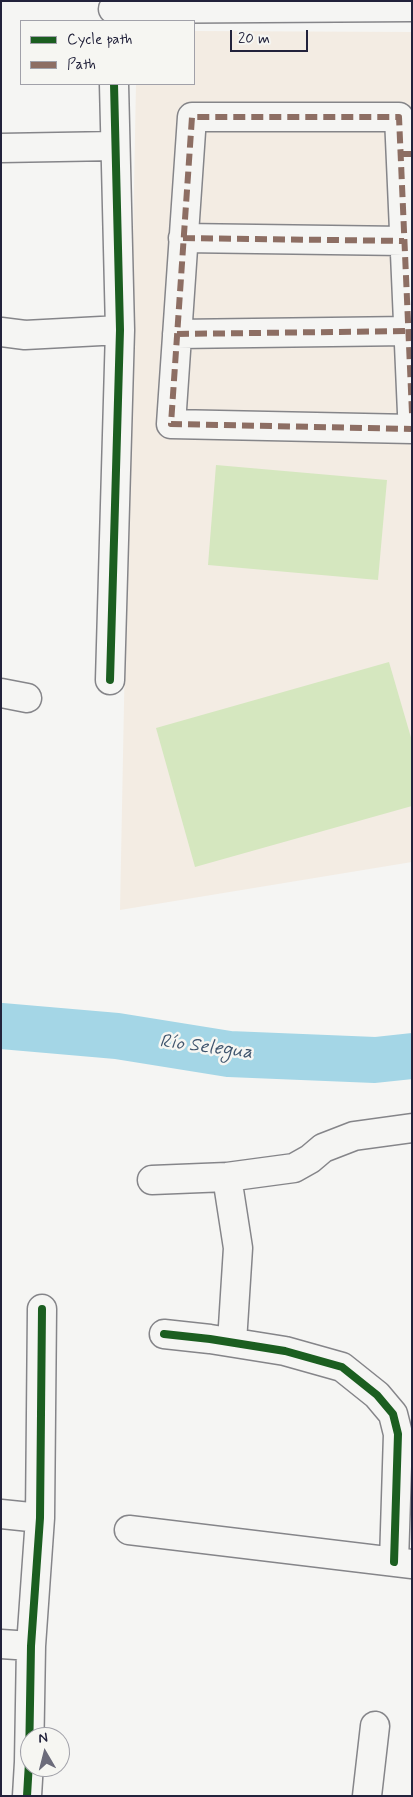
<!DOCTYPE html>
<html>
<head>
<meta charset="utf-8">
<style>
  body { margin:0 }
  #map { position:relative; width:413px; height:1797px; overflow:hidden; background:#f5f5f3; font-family:Mynerve,sans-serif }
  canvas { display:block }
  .frame { position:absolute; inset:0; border:2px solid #22223b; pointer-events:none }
  .legend { position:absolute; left:20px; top:20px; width:175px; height:65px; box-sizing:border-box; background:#f6f6f2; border:1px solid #a1a1a9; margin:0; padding:6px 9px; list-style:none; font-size:15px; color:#22223b }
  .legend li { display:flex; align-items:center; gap:10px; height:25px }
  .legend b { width:25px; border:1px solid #a1a1a9 }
  .north { position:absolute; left:20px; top:1727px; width:50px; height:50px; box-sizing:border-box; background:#f6f6f2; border:1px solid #a1a1a9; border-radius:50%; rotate:352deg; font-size:14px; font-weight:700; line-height:20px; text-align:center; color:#22223b }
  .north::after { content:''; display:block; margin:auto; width:18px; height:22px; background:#6c6c7b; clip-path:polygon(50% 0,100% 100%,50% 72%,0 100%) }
  .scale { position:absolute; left:230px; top:30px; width:78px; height:22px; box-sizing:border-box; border:2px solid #22223b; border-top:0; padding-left:6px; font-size:15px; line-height:18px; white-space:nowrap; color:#22223b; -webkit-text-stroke:4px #f6f6f2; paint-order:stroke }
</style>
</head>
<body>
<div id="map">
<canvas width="413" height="1797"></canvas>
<div class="frame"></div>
<ul class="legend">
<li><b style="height:6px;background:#1b5e20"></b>Cycle path</li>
<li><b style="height:6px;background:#8d6e63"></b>Path</li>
</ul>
<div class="north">N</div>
<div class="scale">20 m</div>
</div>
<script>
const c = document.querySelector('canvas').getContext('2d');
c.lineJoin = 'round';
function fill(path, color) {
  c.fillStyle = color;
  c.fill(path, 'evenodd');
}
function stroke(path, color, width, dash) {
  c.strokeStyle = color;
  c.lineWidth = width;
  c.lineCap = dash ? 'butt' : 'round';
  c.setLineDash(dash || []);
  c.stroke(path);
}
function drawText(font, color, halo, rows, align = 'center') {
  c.font = font + ' Mynerve,sans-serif';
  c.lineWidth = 5;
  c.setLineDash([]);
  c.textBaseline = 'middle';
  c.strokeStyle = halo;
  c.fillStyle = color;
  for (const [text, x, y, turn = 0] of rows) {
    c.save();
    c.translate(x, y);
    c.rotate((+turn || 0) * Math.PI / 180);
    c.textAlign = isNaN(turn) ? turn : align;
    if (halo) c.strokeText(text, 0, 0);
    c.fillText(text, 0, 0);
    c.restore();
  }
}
const built = new Path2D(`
  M194,31L412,32V862L120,910L136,84H194Z`);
const green = new Path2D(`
  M216,465L387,480L378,580L208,565Z
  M389,662L412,741V806L195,867L156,728Z`);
const river = new Path2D(`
  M1,1026L117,1036L229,1054L375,1060L412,1056`);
const street = new Path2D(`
  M113,9L412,7
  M1,148L115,146
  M183,238L404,241
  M1,332L25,335L120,330
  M177,334L408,331
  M412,413L399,117H192L171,424L412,429
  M110,680L120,330L114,84
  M1,693L27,698
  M152,1180L227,1177
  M164,1334L210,1339L285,1351L342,1367L377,1395L393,1414L398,1434L394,1562
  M232,1342L238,1248L227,1177L294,1168L310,1159L323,1148L354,1136L412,1128
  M1,1514L40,1518
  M129,1530L412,1564
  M1,1644L31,1646
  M27,1796L29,1762L31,1646L40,1518L42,1309
  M367,1796L375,1726`);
const quiet = new Path2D(`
  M400,154H412
  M183,238L404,241
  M177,334L408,331
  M412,413L399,117H192L171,424L412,429`);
const cycleway = new Path2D(`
  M110,680L120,330L114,84
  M164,1334L210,1339L285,1351L342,1367L377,1395L393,1414L398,1434L394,1562
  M27,1796L29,1762L31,1646L40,1518L42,1309`);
const waterNames = [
  ["Río Selegua",206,1048,7]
];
fill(built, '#f3ece3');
fill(green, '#d5e7bf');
stroke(river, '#a4d6e6', 46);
stroke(street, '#858589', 31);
stroke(street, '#f5f5f3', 28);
stroke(quiet, '#8d6e63', 6, [12, 6]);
stroke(cycleway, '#1b5e20', 8);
drawText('italic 19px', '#3e546d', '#f6f6f2', waterNames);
</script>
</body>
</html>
